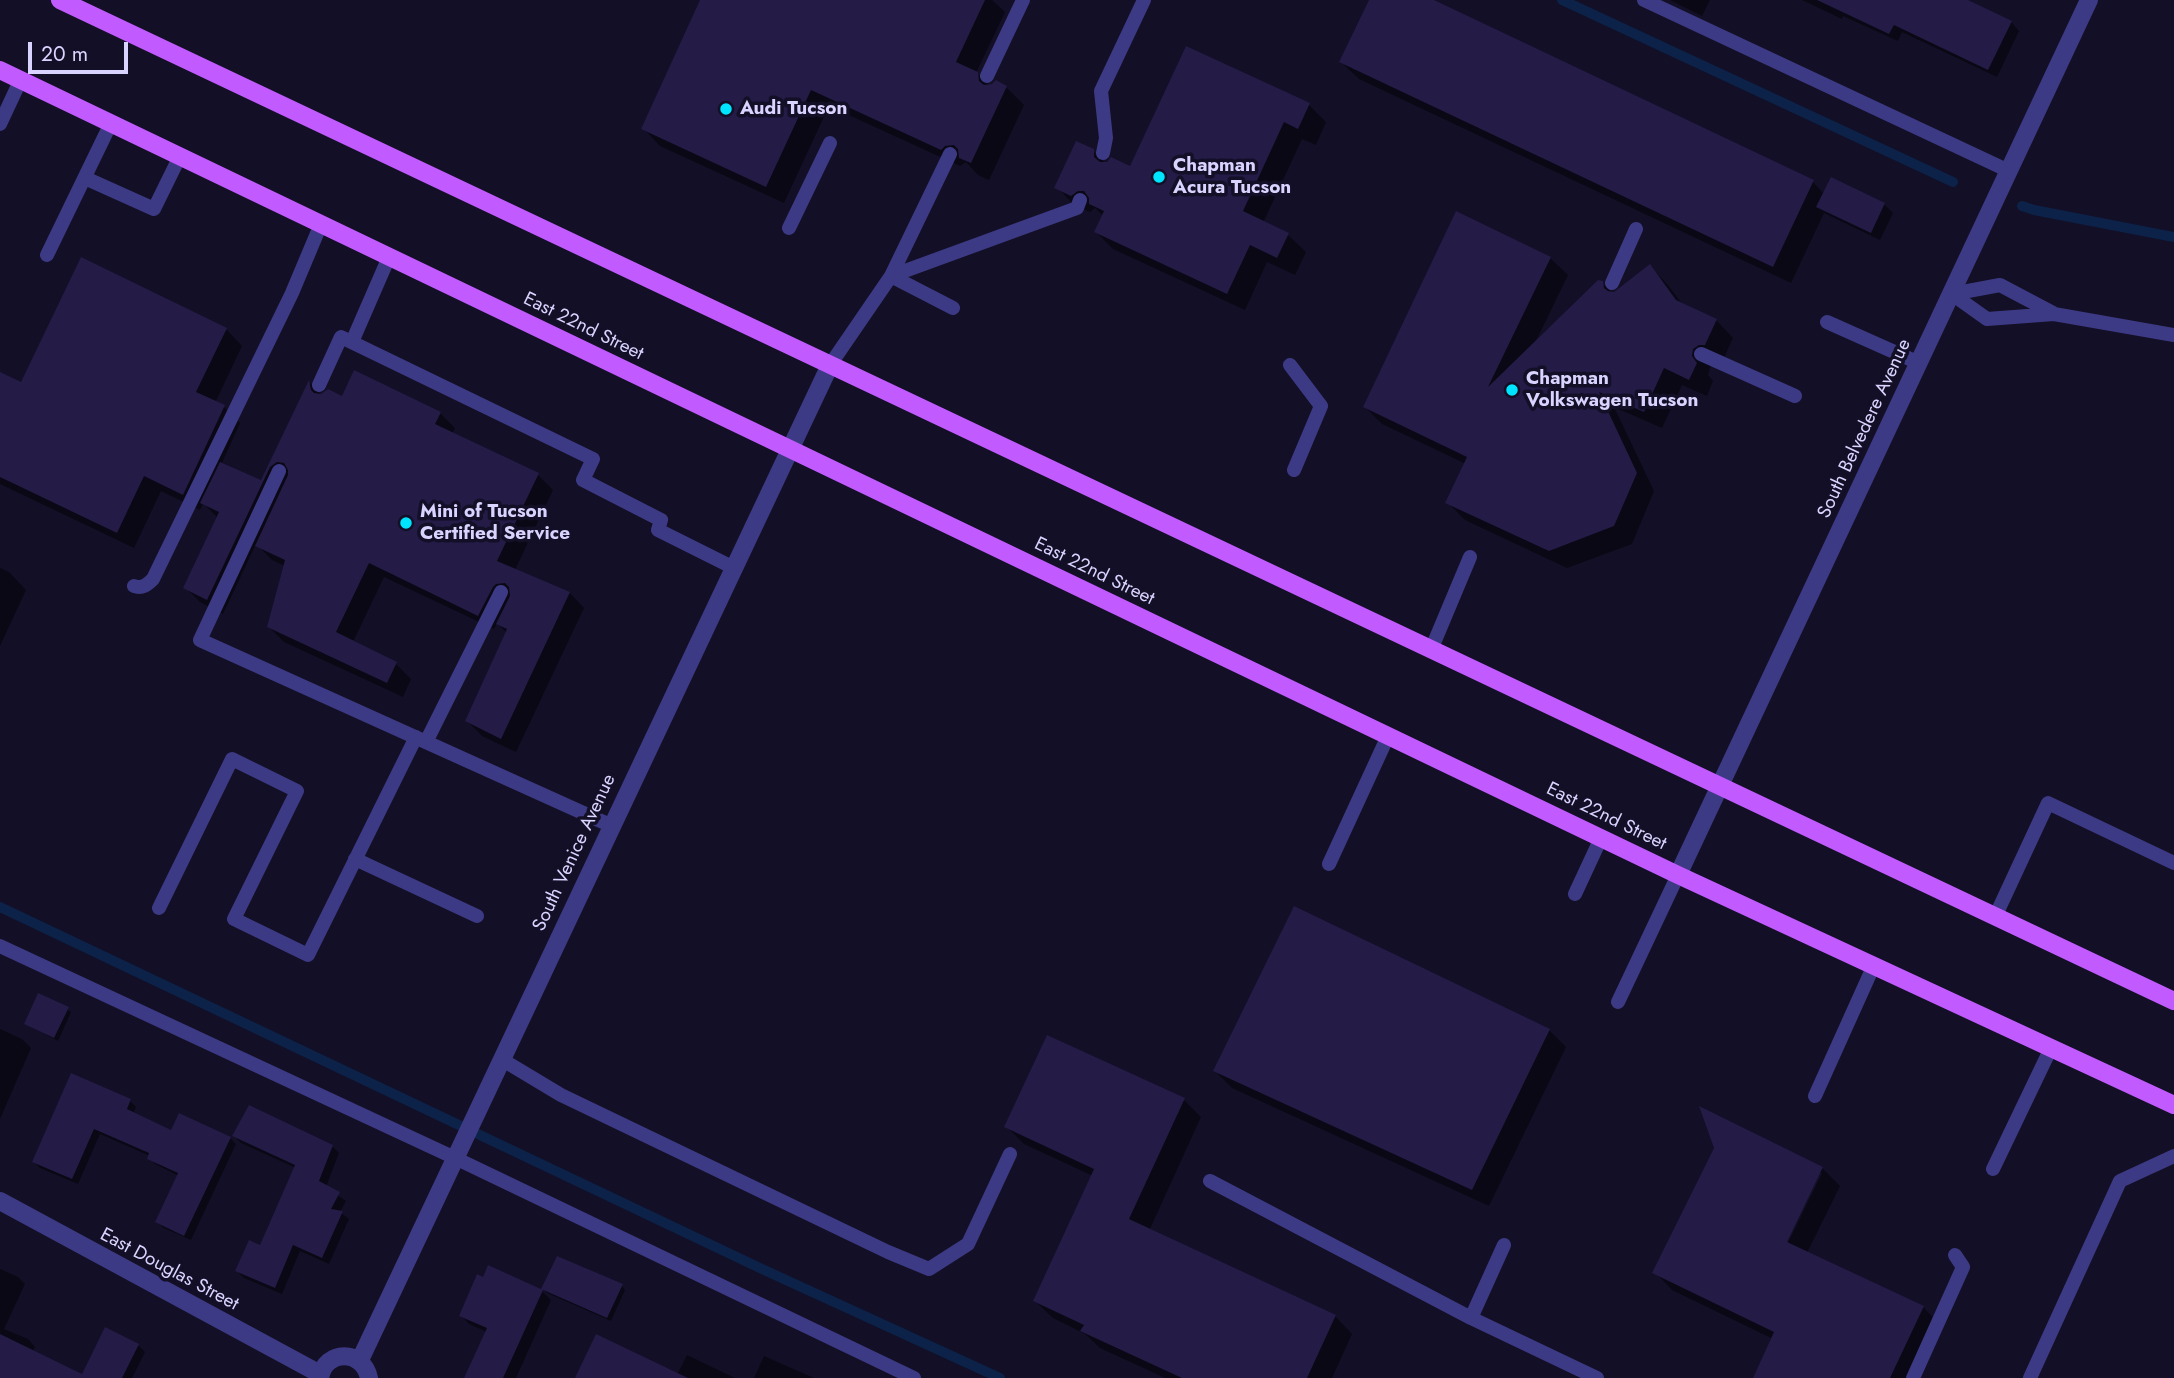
<!DOCTYPE html>
<html>
<head>
<meta charset="utf-8">
<style>
  body { margin:0 }
  #map { position:relative; width:2174px; height:1378px; overflow:hidden; background:#130f26; font-family:Jost,sans-serif }
  canvas { display:block }
  .scale { position:absolute; left:28px; top:42px; width:100px; height:32px; box-sizing:border-box; border:4px solid #d9d4ff; border-top:0; padding-left:9px; font-size:21px; line-height:24px; white-space:nowrap; color:#d9d4ff; -webkit-text-stroke:5px #130f26; paint-order:stroke }
</style>
</head>
<body>
<div id="map">
<canvas width="2174" height="1378"></canvas>
<div class="scale">20 m</div>
</div>
<script>
const c = document.querySelector('canvas').getContext('2d');
c.lineJoin = 'round';
function fill(path, color) {
  c.fillStyle = color;
  c.fill(path, 'evenodd');
}
function stroke(path, color, width, dash) {
  c.strokeStyle = color;
  c.lineWidth = width;
  c.lineCap = dash ? 'butt' : 'round';
  c.setLineDash(dash || []);
  c.stroke(path);
}
function drawText(font, color, halo, rows, align = 'center') {
  c.font = font + ' Jost,sans-serif';
  c.lineWidth = 7;
  c.setLineDash([]);
  c.textBaseline = 'middle';
  c.strokeStyle = halo;
  c.fillStyle = color;
  for (const [text, x, y, turn = 0] of rows) {
    c.save();
    c.translate(x, y);
    c.rotate((+turn || 0) * Math.PI / 180);
    c.textAlign = isNaN(turn) ? turn : align;
    if (halo) c.strokeText(text, 0, 0);
    c.fillText(text, 0, 0);
    c.restore();
  }
}
const shadow = new Path2D(`
  M699,0H992L1005,12L976,73L990,86L1006,87L1024,105L989,180L978,175L966,162L960,166L829,106L784,203L660,146L643,128L702,1Z
  M1370,0H1430L1813,182L1824,194L1884,204L1893,213L1880,240L1824,213L1791,283L1359,79L1341,62Z
  M1670,0H1710L1702,16Z
  M1802,0H1964L2011,22L2019,31L1997,77L1902,32L1898,41L1843,16L1842,19Z
  M1309,105L1326,122L1316,145L1302,139L1263,223L1288,235L1306,252L1295,275L1267,262L1245,310L1113,249L1096,232L1103,216L1095,208L1090,212L1074,205L1057,187L1093,151L1106,164L1130,168Z
  M1550,258L1568,275L1535,343L1602,283L1614,294L1650,266L1667,284L1683,305L1716,320L1733,338L1722,362L1717,361L1710,367L1708,375L1713,381L1707,396L1682,385L1662,428L1614,407L1654,491L1632,544L1567,568L1465,520L1447,502L1466,464L1382,424L1365,407Z
  M226,329L242,346L215,403L224,407L240,423L221,465L262,483L310,383L322,396L440,413L455,428L452,434L538,475L553,490L515,570L570,593L584,608L516,752L482,736L467,721L507,633L497,623L494,629L384,577L353,642L396,664L411,679L403,697L284,642L269,627L285,566L272,560L256,544L223,614L200,602L185,587L218,518L203,503L200,510L161,491L134,548L0,484V374L22,385Z
  M0,568L9,572L26,590L0,646Z
  M67,1009L71,1012L58,1041L26,1024Z
  M0,1029L22,1039L31,1048L0,1119Z
  M1549,1030L1566,1047L1489,1206L1232,1088L1215,1071Z
  M1184,1100L1201,1117L1149,1231L1335,1316L1352,1334L1332,1378H1165L1100,1348L1085,1334L1053,1318L1035,1301L1093,1176L1024,1144L1006,1126Z
  M130,1101L136,1107L133,1114L172,1132L230,1138L236,1144L191,1240L164,1228L157,1222L179,1176L155,1164L149,1158L150,1156L100,1134L78,1184L40,1168L34,1162Z
  M234,1136L332,1146L339,1153L326,1187L346,1201L340,1212L349,1219L329,1264L300,1251L282,1294L244,1278L237,1271L261,1248L296,1168L241,1143Z
  M1822,1168L1840,1186L1807,1253L1923,1307L1940,1325L1916,1378H1755L1773,1339L1672,1290L1655,1272ZM1818,1173H1822L1784,1251L1781,1249Z
  M0,1269L18,1277L25,1284L4,1329L28,1339L35,1347L32,1352L83,1377L138,1345L145,1352L132,1378H0Z
  M622,1286L625,1290L611,1321L547,1293L543,1289Z
  M542,1291L551,1300L516,1378H466L487,1332L469,1324L461,1315Z
  M687,1355L735,1378H577L677,1375Z
  M764,1356L814,1378H754Z`);
const stream = new Path2D(`
  M1562,0L1953,182
  M2022,206L2034,210L2174,237
  M0,907L762,1269L1000,1378`);
const building = new Path2D(`
  M700,0H985L956,62L978,72L979,81L984,85L992,84L996,80L1007,86L971,163L959,158L958,149L954,145L945,146L941,150L811,90L766,187L641,129Z
  M1369,0H1434L1814,180L1773,267L1339,62Z
  M1817,0H1968L2012,21L1988,70L1894,25L1889,34Z
  M1186,46L1310,103L1298,129L1284,122L1243,211L1289,233L1277,258L1250,245L1227,294L1094,232L1104,211L1089,204V198L1084,191H1078L1071,196L1054,188L1076,141L1094,149V157L1100,162H1107L1111,157L1130,166Z
  M1831,177L1885,203L1871,233L1816,207Z
  M1456,211L1551,257L1488,387L1598,280L1603,281L1604,288L1608,291L1614,292L1650,264L1676,300L1717,319L1705,345H1699L1693,349L1692,356L1697,363L1689,380L1664,368L1644,412L1599,392L1637,473L1614,526L1549,551L1445,503L1467,457L1363,407Z
  M81,257L227,328L196,392L225,405L183,495L144,476L117,533L0,477V372L21,382Z
  M354,370L441,412L435,424L539,473L497,561L570,592L501,739L465,721L507,629L496,624L510,596L509,587L505,583L496,584L493,587L478,616L369,563L336,632L397,662L387,683L267,627L285,560L255,546L288,475V470L284,463L277,462L270,467L207,600L183,588L219,512L200,503L220,462L261,480L309,380L311,390L314,393L321,394L328,389L342,396Z
  M1294,906L1550,1029L1472,1190L1213,1071Z
  M38,993L69,1007L54,1038L24,1024Z
  M1047,1035L1185,1098L1129,1219L1336,1315L1307,1378H1182L1080,1331L1084,1325L1033,1301L1094,1169L1004,1127Z
  M71,1073L131,1099L127,1109L171,1130L179,1113L231,1137L184,1236L155,1222L178,1173L147,1159L149,1153L94,1129L72,1179L32,1162Z
  M249,1105L333,1145L319,1181L340,1192L331,1209L343,1211L322,1258L293,1245L275,1288L235,1271L249,1240L260,1245L295,1165L232,1136Z
  M1699,1106L1823,1167L1787,1242L1924,1306L1890,1378H1753L1774,1332L1652,1273L1714,1148Z
  M557,1256L623,1284L607,1318L541,1289Z
  M488,1265L543,1290L503,1378H464L487,1328L459,1316L477,1274L483,1277Z
  M105,1327L139,1344L122,1378H0V1334L82,1374Z
  M596,1334L688,1378H575Z`);
const service = new Path2D(`
  M1644,0L2009,171
  M987,76L1023,0
  M0,124L21,79
  M1103,153L1106,138L1101,91L1144,0
  M85,178L154,209L180,156
  M789,228L830,143
  M47,255L111,123
  M891,276L1077,208L1080,200
  M891,276L953,308
  M1612,283L1636,229
  M1952,294L1987,319L2054,314L2174,335
  M1952,294L2000,285L2053,313
  M1827,322L1919,363
  M352,342L389,257
  M1701,354L1795,396
  M830,365L891,276L950,154
  M1290,365L1321,406L1294,470
  M319,385L341,337L593,459L583,480L661,520L658,530L734,568
  M279,471L200,640L612,826
  M134,586C142,589 147,585 153,579L292,293L321,224
  M1431,650L1470,557
  M426,742L501,592
  M355,859L477,916
  M1329,864L1388,736
  M1575,894L1601,838
  M159,908L232,759L297,791L234,919L308,955L416,737
  M1995,917L2048,803L2174,863
  M0,946L455,1158L914,1378
  M1618,1002L1678,875
  M501,1059L561,1095L888,1252L929,1269L968,1244L1010,1154
  M1815,1096L1874,965
  M1993,1169L2051,1048
  M1210,1181L1471,1318L1504,1245
  M1471,1318L1597,1378
  M1913,1378L1963,1267L1955,1255
  M2030,1378L2120,1181L2174,1156`);
const minor = new Path2D(`
  M1678,875L2089,0
  M0,1201L320,1374
  M360,1360L830,365
  M320,1378C325,1349 363,1349 369,1378`);
const primary = new Path2D(`
  M60,0L2174,1001
  M0,70L1678,875L2174,1105`);
const markers = [
  [726,109,7,"#00e5ff"],
  [1159,177,7,"#00e5ff"],
  [1512,390,7,"#00e5ff"],
  [406,523,7,"#00e5ff"]
];
const poiNames = [
  ["Audi Tucson",740,109],
  ["Chapman",1173,166],
  ["Acura Tucson",1173,188],
  ["Chapman",1526,379],
  ["Volkswagen Tucson",1526,401],
  ["Mini of Tucson",420,512],
  ["Certified Service",420,534]
];
const streetNames = [
  ["East 22nd Street",583,327,26],
  ["South Belvedere Avenue",1865,429,-65],
  ["East 22nd Street",1094,572,26],
  ["East 22nd Street",1606,817,26],
  ["South Venice Avenue",575,853,-65],
  ["East Douglas Street",169,1270,28]
];
fill(shadow, '#0007');
stroke(stream, '#0c2248', 10);
fill(building, '#241b47');
stroke(service, '#3d3a85', 14);
stroke(minor, '#3d3a85', 18);
stroke(primary, '#c25bff', 18);
for (const [x, y, r, color] of markers) {
  const dot = new Path2D();
  dot.arc(x, y, r, 0, 2 * Math.PI);
  c.fillStyle = color;
  c.fill(dot);
  stroke(dot, '#130f26', 2.5);
}
drawText('bold 19px', '#d9d4ff', '#130f26', poiNames, 'left');
drawText('19px', '#d9d4ff', '#130f26', streetNames);
</script>
</body>
</html>
